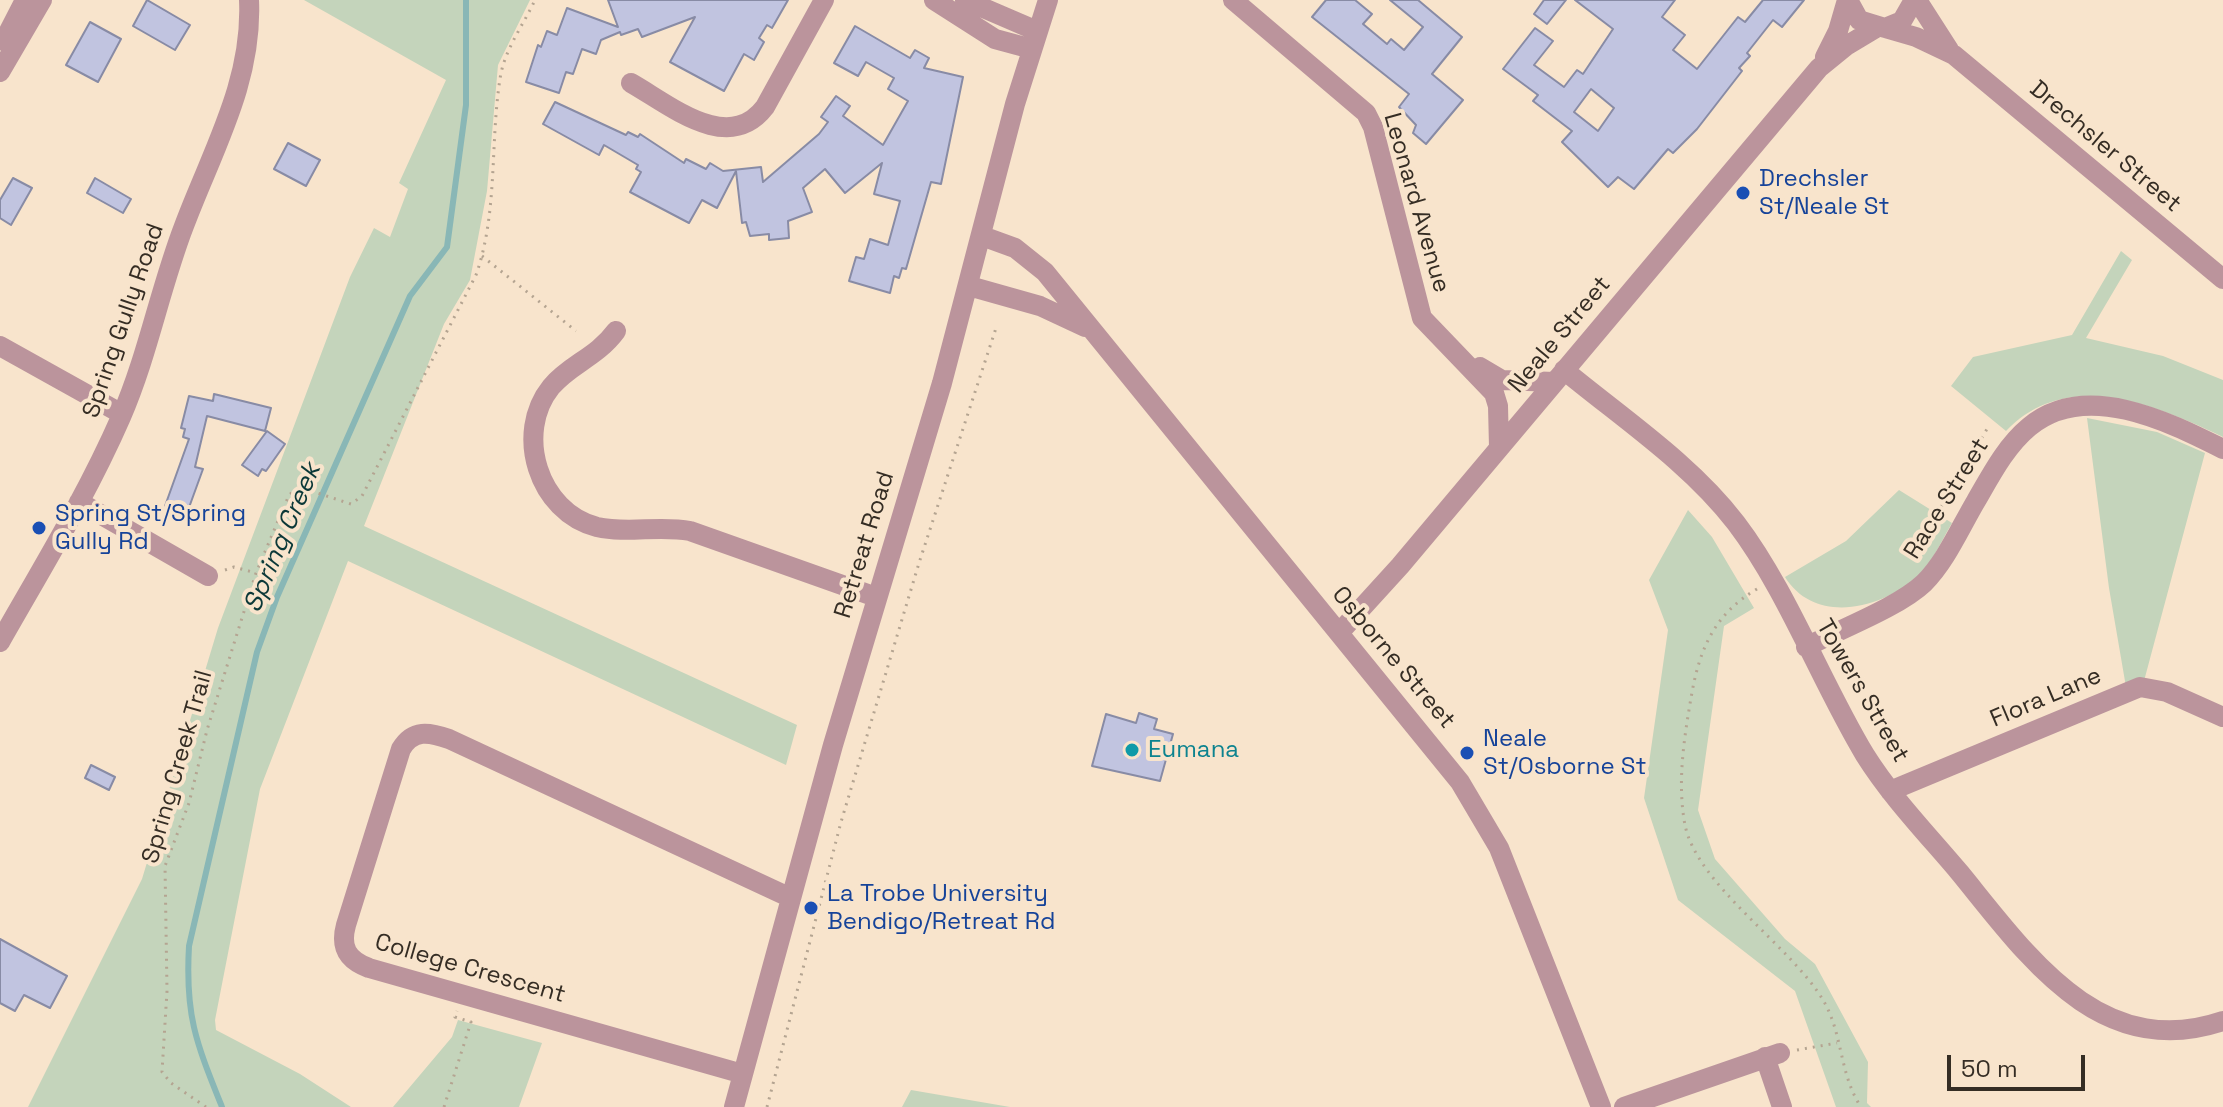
<!DOCTYPE html>
<html>
<head>
<meta charset="utf-8">
<style>
  body { margin:0 }
  #map { position:relative; width:2223px; height:1107px; overflow:hidden; background:#f8e4cc; font-family:"Space Grotesk",sans-serif }
  canvas { display:block }
  .scale { position:absolute; left:1947px; top:1055px; width:138px; height:36px; box-sizing:border-box; border:4px solid #352d24; border-top:0; padding-left:10px; font-size:24px; line-height:28px; white-space:nowrap; color:#352d24; -webkit-text-stroke:6px #f8e4cc; paint-order:stroke }
</style>
</head>
<body>
<div id="map">
<canvas width="2223" height="1107"></canvas>
<div class="scale">50 m</div>
</div>
<script>
const c = document.querySelector('canvas').getContext('2d');
c.lineJoin = 'round';
function fill(path, color) {
  c.fillStyle = color;
  c.fill(path, 'evenodd');
}
function stroke(path, color, width, dash) {
  c.strokeStyle = color;
  c.lineWidth = width;
  c.lineCap = dash ? 'butt' : 'round';
  c.setLineDash(dash || []);
  c.stroke(path);
}
function drawText(font, color, halo, rows, align = 'center') {
  c.font = font + ' "Space Grotesk",sans-serif';
  c.lineWidth = 8;
  c.setLineDash([]);
  c.textBaseline = 'middle';
  c.strokeStyle = halo;
  c.fillStyle = color;
  for (const [text, x, y, turn = 0] of rows) {
    c.save();
    c.translate(x, y);
    c.rotate((+turn || 0) * Math.PI / 180);
    c.textAlign = isNaN(turn) ? turn : align;
    if (halo) c.strokeText(text, 0, 0);
    c.fillText(text, 0, 0);
    c.restore();
  }
}
const green = new Path2D(`
  M304,0H530L498,65L487,191L470,280L444,324L364,526L797,725L786,765L348,561L260,789L215,1020L216,1030L300,1074L351,1107H28L142,879L218,628L350,277L374,228L390,237L408,189L399,183L446,80Z
  M2121,251L2132,260L2086,338L2163,356L2223,380V437C2156,405 2067,367 2006,431L1951,386L1973,357L2072,335Z
  M2087,418L2157,432L2205,453L2144,681L2126,687L2109,588Z
  M1899,490L1952,523C1942,540 1933,561 1919,575C1881,610 1815,625 1785,577L1846,541Z
  M1688,510L1712,537L1754,608L1724,626L1698,810L1715,859L1785,939L1815,964L1868,1062L1867,1103L1871,1107H1836L1795,991L1678,900L1644,798L1668,630L1649,580Z
  M458,1020L542,1043L519,1107H393L452,1037Z
  M911,1090L1010,1107H902Z`);
const stream = new Path2D(`
  M222,1107C196,1042 185,1016 189,946L257,652L277,597L410,296L447,247L466,105V0`);
const building = new Path2D(`
  M147,0L190,25L175,50L133,26Z
  M608,0H788L772,28L767,25L759,38L764,42L754,60L744,54L724,91L670,62L695,17L642,37L638,29L621,35L620,32L601,40L596,54L582,49L573,74L566,72L559,93L526,82L538,45L541,47L547,31L557,35L567,8L618,27Z
  M1326,0H1355L1372,14L1363,24L1387,44L1391,39L1404,50L1423,27L1390,0H1418L1462,37L1432,74L1463,100L1426,144L1413,133L1416,125L1399,107L1409,94L1312,17Z
  M1544,0H1566L1547,24L1534,14Z
  M1575,0H1675L1662,17L1685,35L1673,50L1697,69L1738,17L1745,22L1763,0H1804L1782,27L1773,20L1747,53L1750,56L1739,68L1742,71L1697,129L1673,153L1668,149L1634,189L1618,177L1608,187L1562,142L1572,131L1533,101L1538,95L1503,69L1535,28L1553,41L1534,65L1564,87L1577,70L1583,74L1613,29ZM1591,89L1614,108L1598,131L1574,112Z
  M90,22L121,39L98,82L66,65Z
  M855,26L910,58L915,50L929,58L924,68L963,77L941,184L931,182L906,269L902,268L899,278L894,276L890,293L849,281L856,257L864,259L870,239L888,245L900,201L874,194L882,163L845,193L825,169L803,188L812,212L788,221L789,238L769,240V234L750,236L746,222L742,223L736,171L717,208L702,200L689,223L630,192L641,172L636,169L638,165L604,145L599,155L543,124L555,102L626,135L628,132L638,137L640,134L684,163L686,159L706,169L710,163L723,171L761,167L763,182L819,134L828,122L821,117L836,96L850,106L843,116L883,145L908,101L888,89L894,78L866,62L858,76L834,63Z
  M288,143L320,160L306,186L274,169Z
  M13,178L32,188L11,225L0,218V200Z
  M95,178L131,199L123,213L87,193Z
  M214,394L271,408L265,431L207,416L195,467L203,469L187,513L165,506L189,439L183,437L185,429L181,428L189,396L213,401Z
  M267,431L285,444L266,471L262,469L258,476L242,465Z
  M1139,713L1157,719L1154,729L1173,734L1160,781L1092,766L1106,714L1136,723Z
  M91,765L115,777L109,790L85,778Z
  M0,939L67,976L50,1008L24,995L15,1011L0,1003Z`);
const path = new Path2D(`
  M482,256L576,331
  M1937,514L1987,429
  M225,570L234,567L256,573
  M1757,589C1714,614 1699,650 1691,698C1684,739 1677,783 1685,825C1697,885 1790,945 1823,1000C1843,1033 1839,1074 1861,1107
  M1797,1050L1837,1043
  M206,1107L171,1083L162,1072L167,991L165,866L189,803L207,730L256,573L289,495L299,487L351,504L362,496L476,275C498,213 490,143 500,79C504,50 523,26 535,0
  M444,1107L471,1022L455,1017L457,1011
  M767,1107L841,822L919,563L997,325`);
const minor = new Path2D(`
  M934,0L995,39L1032,49
  M965,0L1037,31
  M1233,0L1366,113L1373,127L1422,318L1494,393L1498,406L1499,447
  M1848,0L1859,20L1885,28L1902,21L1914,0
  M1917,0L1949,50
  M1885,28L1916,37L1954,55L2223,279
  M4,41L25,0
  M1825,57L1838,31L1847,0
  M0,72L42,0
  M631,83C670,105 728,155 765,107L824,0
  M982,236L1015,248L1045,272L1460,782L1499,848L1601,1107
  M969,286L1040,306L1085,327
  M616,331C596,358 570,364 551,387C514,433 538,512 597,527C628,534 659,525 690,531L876,597
  M0,346L122,414
  M1480,367L1502,380L1554,382
  M1564,370C1622,418 1690,463 1736,523C1787,590 1821,682 1865,755C1892,798 1928,835 1960,873C2027,955 2100,1063 2223,1021
  M79,502L208,576
  M1339,633L1400,566L1819,68L1846,46L1876,28
  M0,642C42,568 87,495 121,417C148,355 160,288 184,226C212,151 253,82 249,0
  M1806,647C1838,630 1899,607 1924,583C1946,561 1960,528 1976,501C1991,475 2006,446 2029,427C2085,380 2167,421 2223,449
  M1890,791L2140,687L2167,692L2223,717
  M1765,1057L1782,1107
  M743,1074L369,968C347,960 340,947 346,925L401,749C413,729 429,732 449,739L791,898
  M734,1107L833,745L942,383L1015,104L1048,0
  M1624,1107L1780,1053`);
const markers = [
  [1743,193,8,"#1a4fb4"],
  [39,528,8,"#1a4fb4"],
  [1132,750,8,"#0f9aa8"],
  [1467,753,8,"#1a4fb4"],
  [811,908,8,"#1a4fb4"]
];
const streetNames = [
  ["Drechsler Street",2105,147,40],
  ["Leonard Avenue",1416,203,74],
  ["Spring Gully Road",124,321,-71],
  ["Neale Street",1560,335,-50],
  ["Race Street",1947,499,-58],
  ["Retreat Road",865,545,-73],
  ["Osborne Street",1393,658,50],
  ["Towers Street",1862,691,60],
  ["Flora Lane",2046,698,-23],
  ["Spring Creek Trail",178,767,-74],
  ["College Crescent",470,969,16]
];
const transitNames = [
  ["Drechsler",1759,179],
  ["St/Neale St",1759,207],
  ["Spring St/Spring",55,514],
  ["Gully Rd",55,542],
  ["Neale",1483,739],
  ["St/Osborne St",1483,767],
  ["La Trobe University",827,894],
  ["Bendigo/Retreat Rd",827,922]
];
const cultureNames = [
  ["Eumana",1148,750]
];
const waterNames = [
  ["Spring Creek",283,538,-67]
];
fill(green, '#c4d4bb');
stroke(stream, '#89b7b6', 6);
fill(building, '#c1c4e0');
stroke(building, '#888ba5', 2);
stroke(path, '#b4a491', 3, [2, 6]);
stroke(minor, '#bb949c', 20);
for (const [x, y, r, color] of markers) {
  const dot = new Path2D();
  dot.arc(x, y, r, 0, 2 * Math.PI);
  c.fillStyle = color;
  c.fill(dot);
  stroke(dot, '#f8e4cc', 3);
}
drawText('24px', '#352d24', '#f8e4cc', streetNames);
drawText('24px', '#164399', '#f8e4cc', transitNames, 'left');
drawText('24px', '#0d838f', '#f8e4cc', cultureNames, 'left');
drawText('italic 26px', '#0b3838', '#f8e4cc', waterNames);
</script>
</body>
</html>
